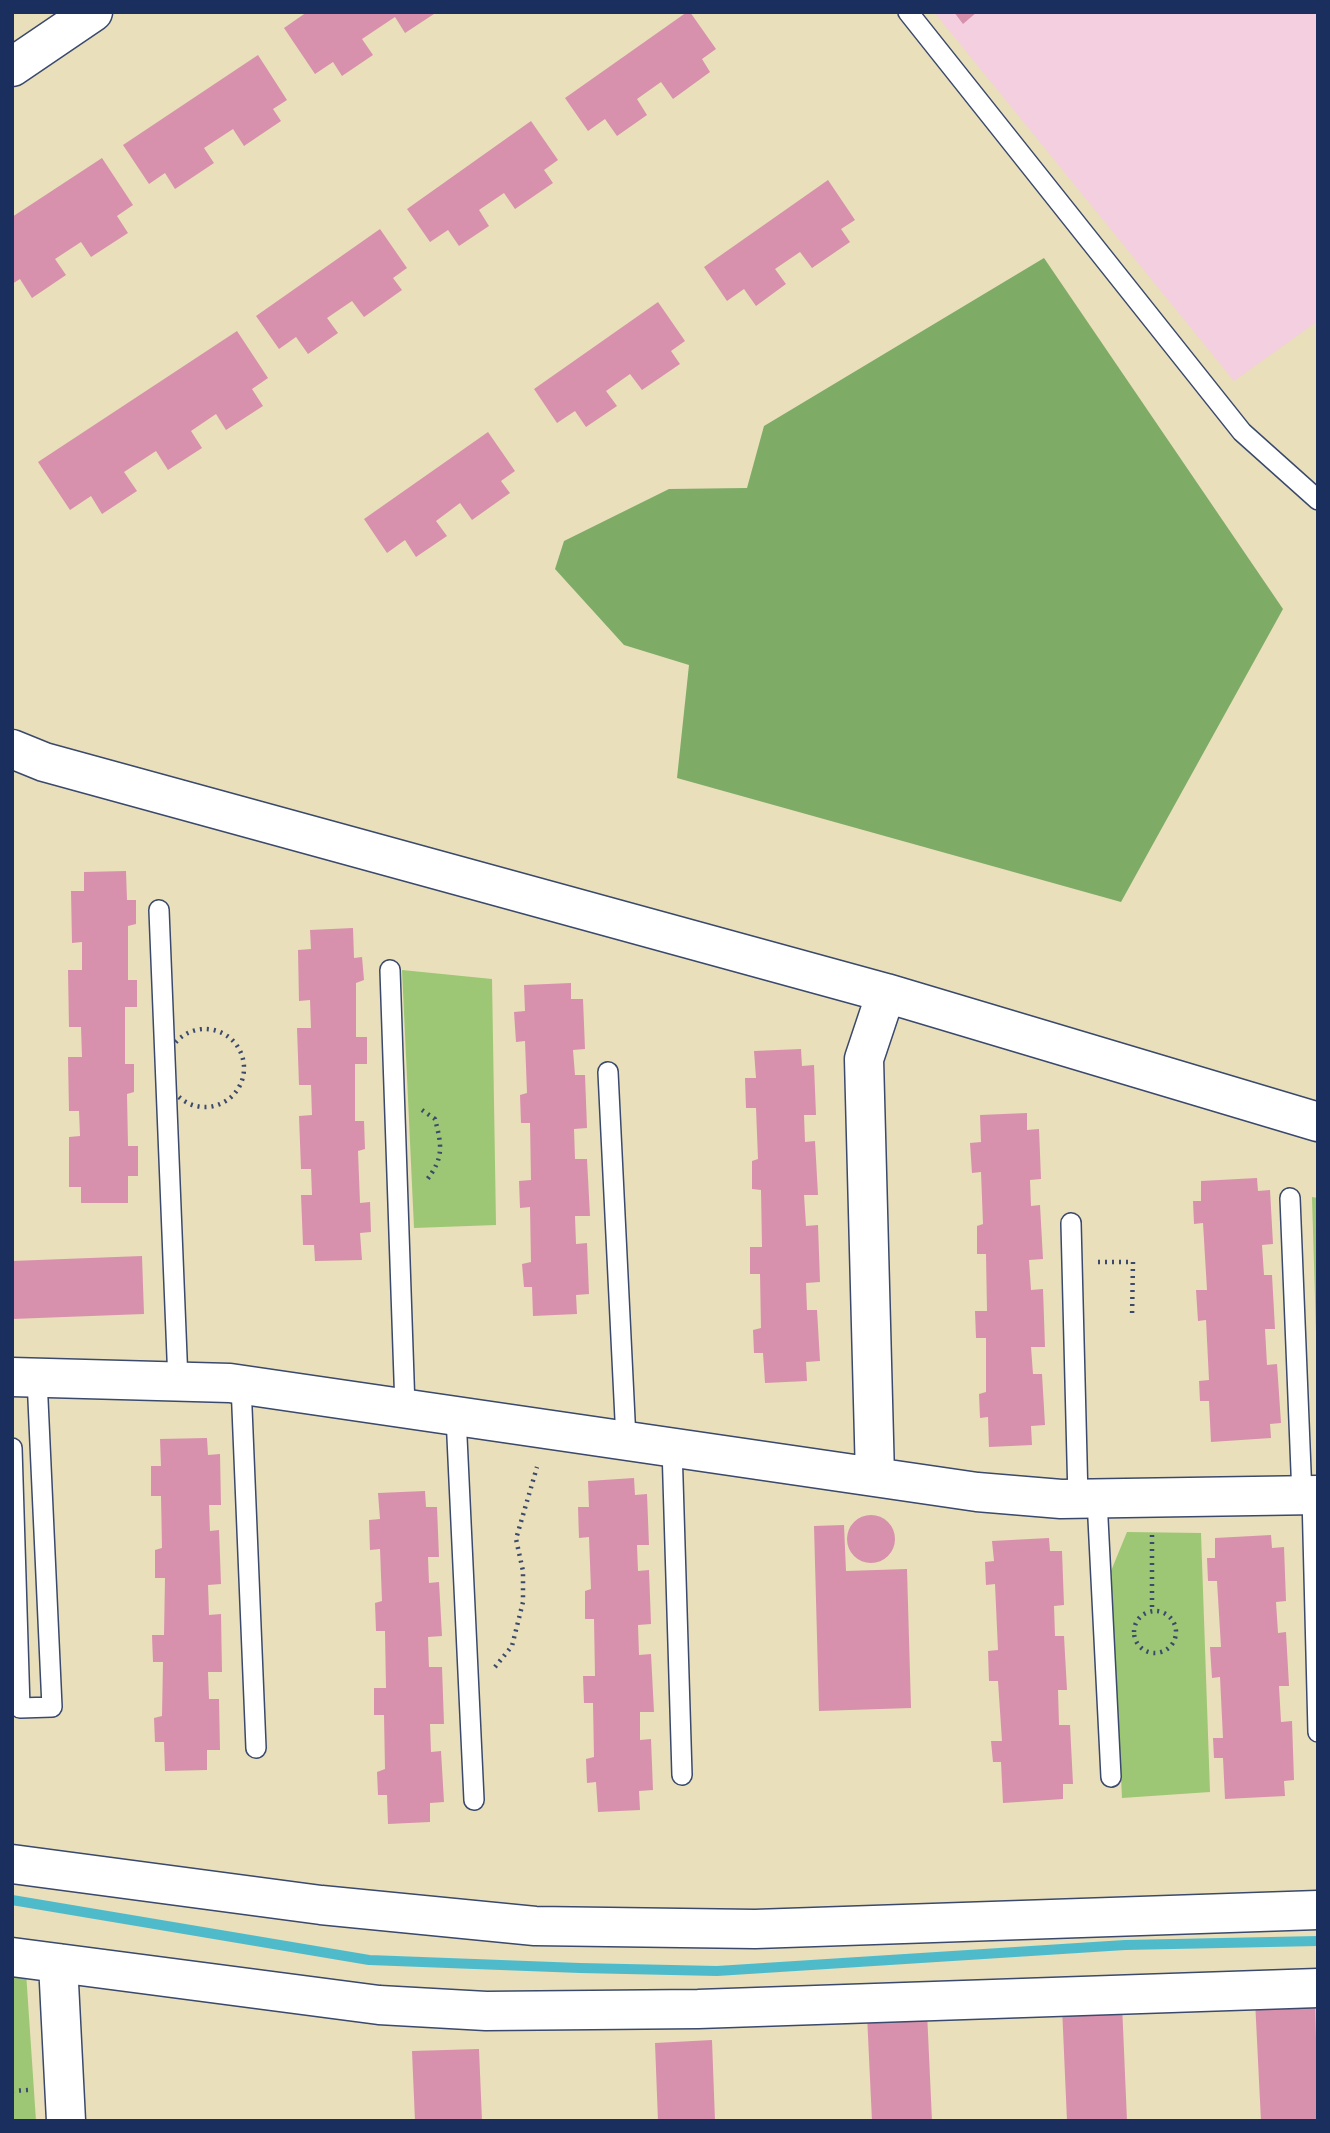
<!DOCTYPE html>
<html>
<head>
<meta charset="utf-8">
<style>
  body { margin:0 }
  #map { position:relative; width:1330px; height:2133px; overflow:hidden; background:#e9dfbb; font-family:"Indie Flower",sans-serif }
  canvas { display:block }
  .frame { position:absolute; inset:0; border:14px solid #1b2f5e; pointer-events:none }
</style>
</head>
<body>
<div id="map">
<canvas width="1330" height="2133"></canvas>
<div class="frame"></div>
</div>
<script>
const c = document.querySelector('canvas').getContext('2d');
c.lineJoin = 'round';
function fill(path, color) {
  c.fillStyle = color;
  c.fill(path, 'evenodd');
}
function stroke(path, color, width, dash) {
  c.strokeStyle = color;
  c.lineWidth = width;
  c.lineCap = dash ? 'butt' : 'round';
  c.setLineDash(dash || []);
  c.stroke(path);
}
const built = new Path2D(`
  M934,12H1318V321L1234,381Z`);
const green = new Path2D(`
  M402,970L492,979L496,1225L414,1228Z
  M1312,1197L1318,1198V1400Z
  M1127,1532L1201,1533L1210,1792L1122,1798L1111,1571Z
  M12,1970L26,1972L36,2121H12Z`);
const forest = new Path2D(`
  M1044,258L1283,609L1121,902L677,778L689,665L624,645L555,569L564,541L669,489L747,488L764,426Z`);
const stream = new Path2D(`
  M12,1900L369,1960L580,1968L717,1971L1125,1945L1318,1941`);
const building = new Path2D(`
  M307,12H437L405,33L395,17L362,39L373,55L342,76L333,62L315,74L284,28Z
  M687,12H690L716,49L702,59L710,72L673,99L661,82L637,99L647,115L617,136L605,119L588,131L565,98Z
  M954,12H977L963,24Z
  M258,55L287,100L273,109L281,121L244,146L233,129L204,148L214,163L175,189L165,173L149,184L123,145Z
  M531,121L558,160L544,170L553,183L515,209L504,193L479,210L489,226L459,246L448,230L430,242L407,209Z
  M102,158L133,205L117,216L128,233L91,257L81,242L55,259L66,275L32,298L20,279L12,284V217Z
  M828,180L855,220L841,229L850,242L812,268L800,252L775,269L786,284L756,306L744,289L727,301L704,267Z
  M380,229L407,268L393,278L402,290L364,317L352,301L327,318L338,333L308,354L296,337L279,349L256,316Z
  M658,302L685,341L671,351L680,364L642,390L630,374L606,391L617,406L586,427L575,411L557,423L534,389Z
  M237,331L268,378L252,389L263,406L226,430L216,414L191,431L202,448L168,470L156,451L124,472L137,491L102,514L91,496L70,510L38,462Z
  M488,432L515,471L501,481L510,493L472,520L460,503L436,521L447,536L416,557L405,540L387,553L364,519Z
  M126,871L127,900H136V924L128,926V980H137V1007H125V1064H134V1092L127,1094L128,1146H138V1176H128V1203H81V1187H69V1137L80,1136L79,1111H69L68,1057H82L81,1027H69L68,970H82V942L72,943L71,891H84V872Z
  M353,928L354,958L362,957L364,980L356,983V1037H367V1064H355V1121H364L365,1149L358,1151L360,1203L370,1202L371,1232L360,1233L362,1260L315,1261L314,1245H303L301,1195H312L311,1169H301L299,1116L312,1115L311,1085H299L297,1028H311L310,1000L299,1001L298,950L311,949L310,930Z
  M571,983V999H583L585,1049L573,1050L575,1075H585L587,1128L574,1129L575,1159H587L590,1216H575L576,1244L587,1243L589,1294L576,1295L577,1314L533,1316L532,1287H524L522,1264L531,1262L530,1207L520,1208L519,1181L531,1180L530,1123H521L520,1095L527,1093L525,1041L516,1042L514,1012L525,1011L524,985Z
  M801,1049L802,1066L814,1065L816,1115H804L805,1142L815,1141L818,1195H804L806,1226L818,1225L820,1282L806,1283L807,1310H817L820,1361L806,1362L807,1381L765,1383L763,1353H754L753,1330L761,1328L760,1274H750V1247H762L761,1190L752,1189V1161L758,1159L756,1108H746L745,1078H756L754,1051Z
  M1027,1113V1130L1039,1129L1041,1179L1030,1180L1031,1206L1040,1205L1043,1259L1029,1260L1031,1290L1043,1289L1045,1347H1031L1033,1374H1042L1045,1425L1031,1426L1032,1445L989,1447L988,1417L980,1418L979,1394L986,1392V1338H976L975,1311H987L986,1254H977V1226L983,1224L981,1172L972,1173L970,1143L981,1142L980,1115Z
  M1257,1178L1258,1191L1270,1190L1273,1244L1262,1245L1264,1275H1272L1275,1329H1265L1267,1365L1277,1364L1281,1423L1270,1424L1271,1438L1211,1442L1209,1401H1200L1199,1381L1209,1380L1206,1320L1198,1321L1196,1290H1207L1203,1223L1194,1224L1193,1201H1201V1181Z
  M142,1256L144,1314L12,1319V1261Z
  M207,1438L208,1455L220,1454L221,1505H209L210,1531L219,1530L221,1584L208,1585L209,1615L221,1614L222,1672H208L209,1699H219L220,1750H207V1770L165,1771L164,1742H155L154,1718L162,1716L163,1662H153L152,1635H164L165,1578H155V1550L162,1548L161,1496H151V1466H161L160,1439Z
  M634,1478L635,1495L647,1494L649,1545H637L638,1571L649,1570L651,1624L638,1625L639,1655L651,1654L654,1712H640V1740L651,1739L653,1790L639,1791L640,1810L598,1812L596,1782L587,1783L586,1759L594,1757L593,1703H584L583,1676H595L594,1619H585V1591L591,1589L589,1537L579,1538L578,1507H589L588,1481Z
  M425,1491L426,1507H437L439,1557H428L429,1583L439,1582L442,1636L428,1637L429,1667H442L444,1724H430L431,1752L441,1751L444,1802L430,1803V1822L388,1824L387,1795H378L377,1772L385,1769L384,1715H374V1688H386L385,1631H376L375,1603L382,1601L380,1549L370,1550L369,1520L380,1519L378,1493Z
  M847 1539a24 24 0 1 1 48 0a24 24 0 1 1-48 0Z
  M844,1525L846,1571L907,1569L911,1708L819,1711L814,1526Z
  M1271,1535L1272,1548L1284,1547L1286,1601L1276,1602L1278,1633L1286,1632L1289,1686H1279L1281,1722L1292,1721L1294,1780L1284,1781L1285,1796L1225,1799L1223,1758H1214L1213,1738H1223L1220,1677L1212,1678L1210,1647H1221L1217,1581H1208L1207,1558H1215V1538Z
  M1049,1538L1050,1551H1062L1064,1605L1054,1606L1055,1636H1064L1067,1690H1058L1059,1725H1070L1073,1784H1063V1799L1003,1803L1001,1762H993L991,1741H1002L998,1681H989L988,1651L998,1650L995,1584L986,1585L985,1562L994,1561L992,1541Z
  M1315,1997L1318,2121H1261L1255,2000Z
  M1122,2004L1127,2121H1067L1062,2007Z
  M927,2012L932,2121H872L867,2015Z
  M712,2040L715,2121H658L655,2043Z
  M479,2049L482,2121H415L412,2051Z`);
const path = new Path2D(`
  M166 1068a39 39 0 1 1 78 0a39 39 0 1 1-78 0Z
  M422,1110L435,1119C442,1146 444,1158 426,1181
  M1098,1262H1133L1132,1318
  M1152,1535V1611
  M1134 1632a21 21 0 1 1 42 0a21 21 0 1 1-42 0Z
  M495,1667L512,1646L523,1602V1571L516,1539L537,1467
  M12,2091L28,2090`);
const service = new Path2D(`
  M908,12L1242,432L1318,500
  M159,910L178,1382
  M390,970L405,1408
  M608,1072L626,1440
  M1290,1198L1302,1496
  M1071,1223L1078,1499
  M241,1384L256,1748
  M456,1416L474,1800
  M672,1447L682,1775
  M12,1448L20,1708L52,1707L37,1378
  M1312,1496L1318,1732
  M1097,1499L1111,1777`);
const minor = new Path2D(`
  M12,67L93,12
  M12,749L44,762L886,993L1318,1122
  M12,1377L230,1383L977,1492L1061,1499L1318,1495
  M875,1477L864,1059L886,993
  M12,1864L321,1905L535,1926L755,1929L1318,1910
  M12,1957L379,2005L486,2011L698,2009L1318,1988
  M58,1963L66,2121`);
fill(built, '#f3cfdf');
fill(green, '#9dc774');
fill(forest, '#7eac66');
stroke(stream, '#4fbbca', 10);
fill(building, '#d791ac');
stroke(service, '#3a496c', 22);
stroke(minor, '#3a496c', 41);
stroke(path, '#3a496c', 4.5, [2, 5]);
stroke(service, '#fff', 19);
stroke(minor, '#fff', 38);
</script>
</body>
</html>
